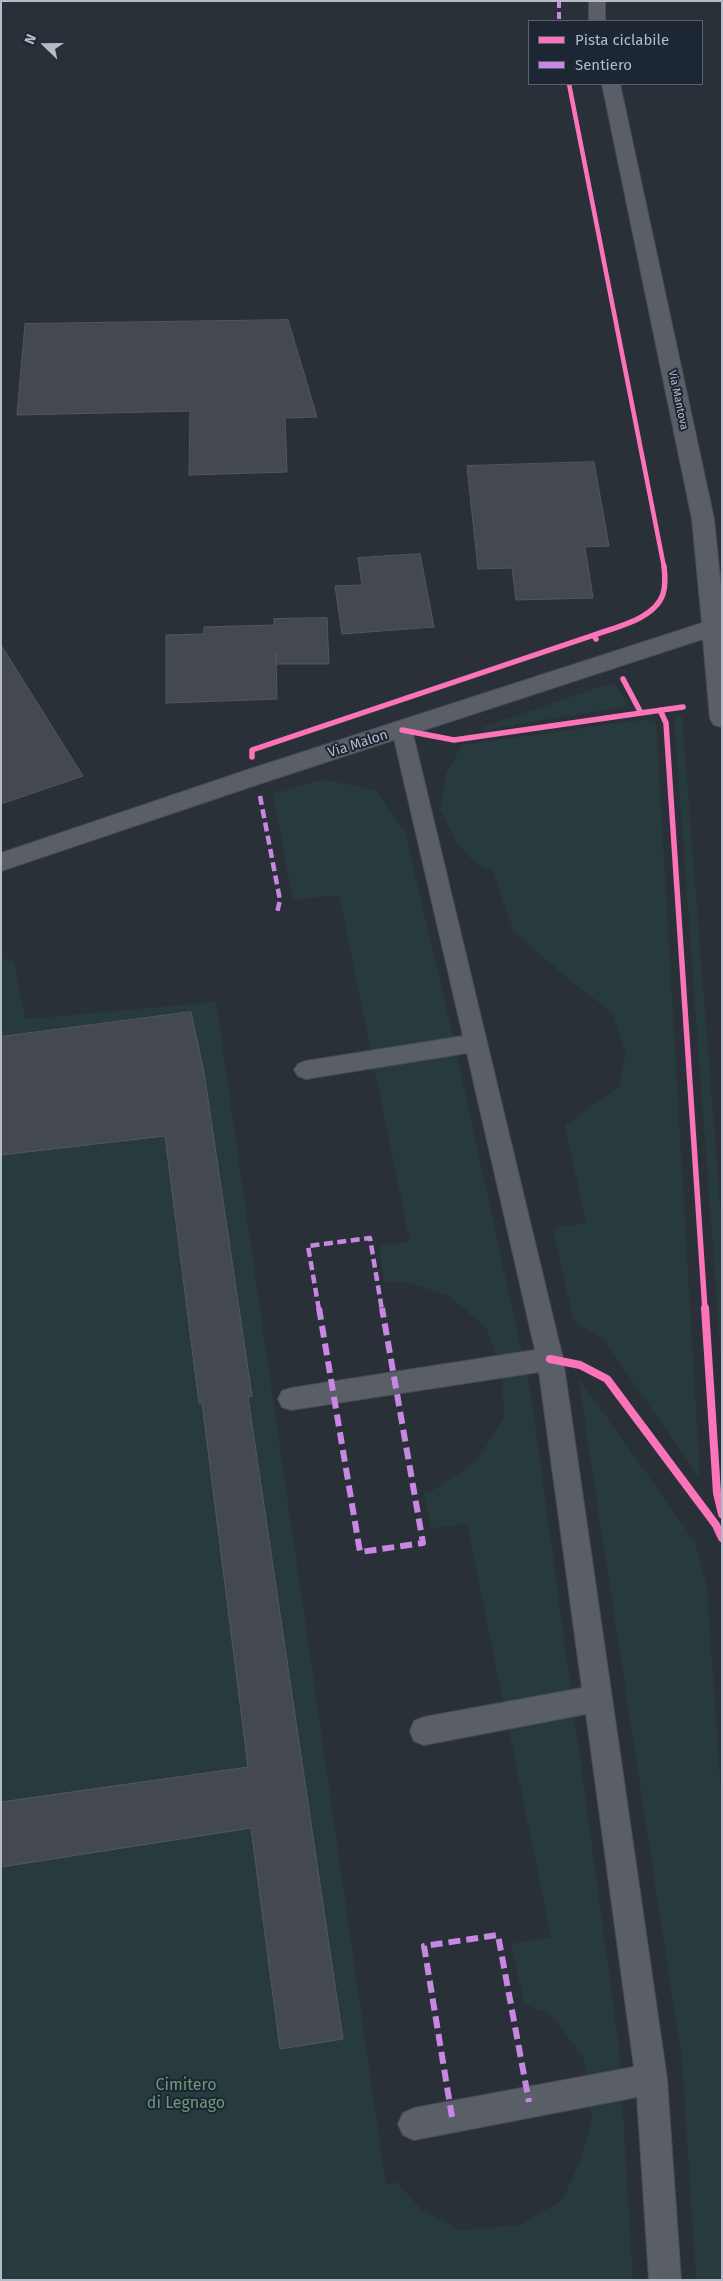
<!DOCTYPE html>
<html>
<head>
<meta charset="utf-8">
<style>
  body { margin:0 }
  #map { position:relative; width:723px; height:2281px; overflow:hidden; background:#2a3038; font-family:"Fira Sans",sans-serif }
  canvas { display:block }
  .frame { position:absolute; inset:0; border:2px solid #b4bcc9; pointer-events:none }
  .legend { position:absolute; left:528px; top:20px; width:175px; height:65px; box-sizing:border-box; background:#1d2633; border:1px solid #59626f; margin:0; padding:6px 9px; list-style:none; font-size:15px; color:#b4bcc9 }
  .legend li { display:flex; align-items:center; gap:10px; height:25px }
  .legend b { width:25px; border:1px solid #59626f }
  .north { position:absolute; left:20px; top:20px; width:50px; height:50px; -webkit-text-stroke:4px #1d2633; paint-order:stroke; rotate:292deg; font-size:14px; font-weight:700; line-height:20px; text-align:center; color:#b4bcc9 }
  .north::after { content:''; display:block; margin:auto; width:18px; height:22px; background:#b4bcc9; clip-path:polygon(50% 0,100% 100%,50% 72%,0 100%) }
</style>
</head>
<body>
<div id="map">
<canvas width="723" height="2281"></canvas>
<div class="frame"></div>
<ul class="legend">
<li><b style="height:6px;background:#fb73b8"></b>Pista ciclabile</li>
<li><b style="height:6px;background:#c787e3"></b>Sentiero</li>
</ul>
<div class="north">N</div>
</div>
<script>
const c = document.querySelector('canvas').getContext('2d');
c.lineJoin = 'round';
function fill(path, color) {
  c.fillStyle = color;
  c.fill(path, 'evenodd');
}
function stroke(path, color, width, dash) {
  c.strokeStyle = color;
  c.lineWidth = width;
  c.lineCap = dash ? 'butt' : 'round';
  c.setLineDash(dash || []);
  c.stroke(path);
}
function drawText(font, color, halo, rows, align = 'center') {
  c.font = font + ' "Fira Sans",sans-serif';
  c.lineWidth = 4;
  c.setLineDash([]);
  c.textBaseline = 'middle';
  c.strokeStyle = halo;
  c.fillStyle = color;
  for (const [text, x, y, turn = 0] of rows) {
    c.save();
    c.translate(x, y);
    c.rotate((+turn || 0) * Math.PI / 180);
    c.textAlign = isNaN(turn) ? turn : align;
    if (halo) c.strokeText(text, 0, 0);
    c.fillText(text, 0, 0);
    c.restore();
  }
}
const green = new Path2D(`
  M614,682L629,706L484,730L483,727Z
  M674,717H682L722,1229V1373Z
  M648,719L656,722L700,1479L604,1340L573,1321L553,1228L586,1223L565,1125L619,1087L626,1052L612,1012L573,983L514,932L493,871L476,864L458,845L440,809L446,774L462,745Z
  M323,779L377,791L405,832L448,1015L531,1394L619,2047L633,2280H1V958L14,962L25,1019L216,1002L386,2185L396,2182L422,2210L461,2230L520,2225L562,2200L580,2162L592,2121L583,2057L551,2015L524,2004L511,1944L551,1937L467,1524L431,1528L424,1492L433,1490L477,1461L504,1417L502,1369L486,1328L451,1297L407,1282H384L379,1246L410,1242L339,895L293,900L273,794Z
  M578,1377L695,1542L707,1587L722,1808V2280H696L682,2061Z`);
const building = new Path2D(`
  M288,320L317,417L285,418L287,472L189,475L190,411L17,415L25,324Z
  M594,462L609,546L585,547L593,598L516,600L512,568L478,569L467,466Z
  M420,554L434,627L342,634L335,586L362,585L358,558Z
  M327,618L329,664H276V652L277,699L166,703V635L204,634V627L274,625V619Z
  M1,645L83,776L1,804Z
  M191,1012L204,1072L252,1396L248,1397L343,2039L280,2049L251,1828L1,1867V1802L248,1767L202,1403H199L165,1136L1,1155V1037Z`);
const service = new Path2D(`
  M402,723L409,725L412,730L563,1359L667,2079L681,2280H649L637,2097L414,2140L403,2135L398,2124L403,2113L414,2108L634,2067L586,1714L424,1745L414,1741L410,1731L414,1721L424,1717L582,1688L539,1372L291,1410L282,1407L278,1399L282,1391L291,1388L535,1350L467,1053L306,1079L298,1076L294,1070L298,1064L306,1061L463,1036L392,730L395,725Z`);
const tertiary = new Path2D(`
  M589,1H605V21H589Z
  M602,84H620L714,519L722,598V727L714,725L710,719L703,639L265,782L1,871V853L247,770L702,623L692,519Z`);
const quietFar2 = new Path2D(`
  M559,1V21`);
const quietFar1 = new Path2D(`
  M260,796L280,900L277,913
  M319,1310L308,1246L370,1238L382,1310`);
const quiet = new Path2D(`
  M319,1308L360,1552L423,1543L382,1308
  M452,2117L424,1946L498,1935L529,2102`);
const cyclewayFar2 = new Path2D(`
  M569,84L664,567`);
const cyclewayFar1 = new Path2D(`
  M596,639L594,635C616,627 655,619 663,594C666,585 665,575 664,566
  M623,679L641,713L683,707
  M660,710L666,723L705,1310
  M402,730L454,740L641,713
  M252,757V750L594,635`);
const cycleway = new Path2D(`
  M705,1308L717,1493L722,1514
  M550,1359L580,1365L607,1379L716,1525L722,1538`);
const farStreetnames = [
  ["Via Mantova",678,400,78]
];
const streetNames = [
  ["Via Malon",358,744,-18]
];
const nearParknames = [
  ["Cimitero",186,2086],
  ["di Legnago",186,2104]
];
fill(green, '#273a3e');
fill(building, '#444950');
stroke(building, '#52575f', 1);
stroke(service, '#484c53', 2);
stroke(tertiary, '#484c53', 2);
fill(service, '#5a5e66');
fill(tertiary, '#5a5e66');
stroke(quietFar2, '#c787e3', 4, [7, 4]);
stroke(quietFar1, '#c787e3', 4.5, [9, 4.5]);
stroke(quiet, '#c787e3', 6, [12, 6]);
stroke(cyclewayFar2, '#fb73b8', 4.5);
stroke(cyclewayFar1, '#fb73b8', 5.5);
stroke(cycleway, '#fb73b8', 8);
drawText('11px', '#b4bcc9', '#1d2633', farStreetnames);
drawText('14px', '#b4bcc9', '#1d2633', streetNames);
drawText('16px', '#6b9a76', '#1d2633', nearParknames);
</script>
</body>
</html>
